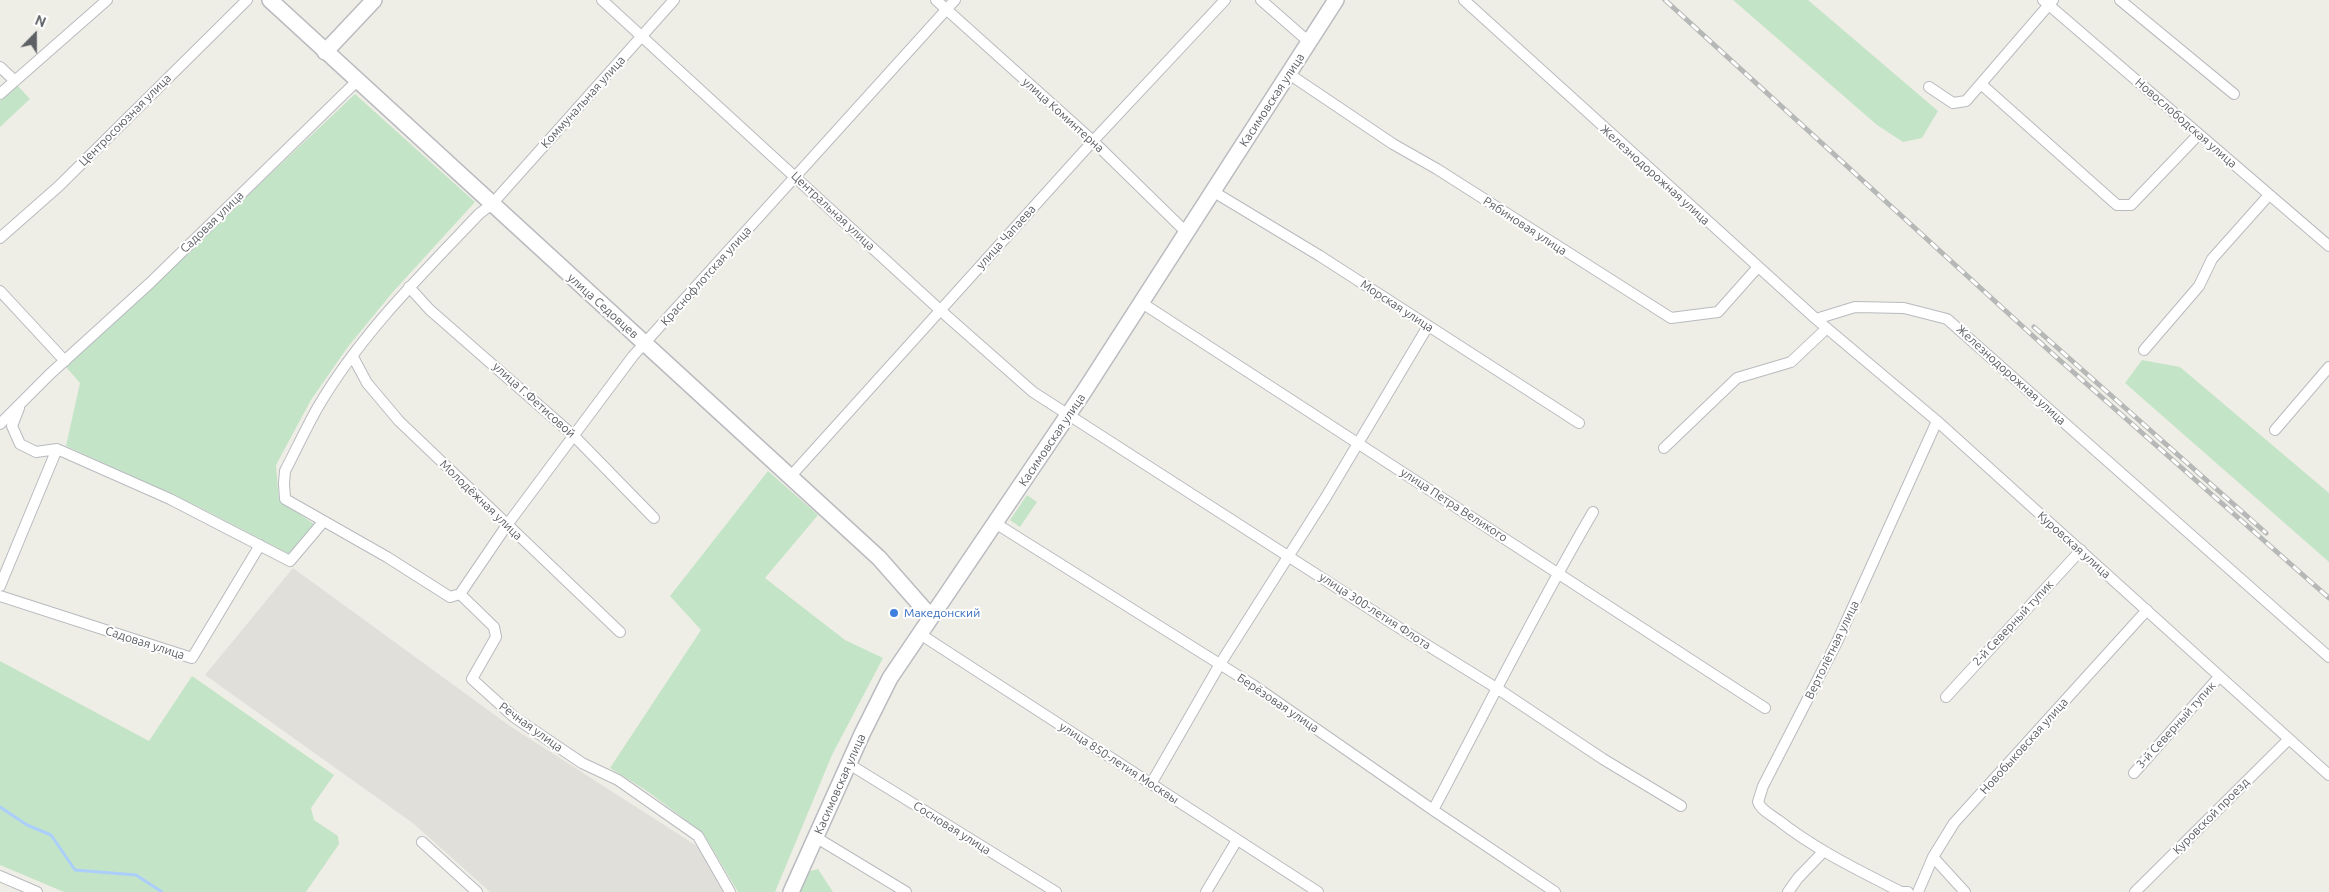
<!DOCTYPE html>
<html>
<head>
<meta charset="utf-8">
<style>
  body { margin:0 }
  #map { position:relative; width:2329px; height:892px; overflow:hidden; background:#efeee6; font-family:Ubuntu,sans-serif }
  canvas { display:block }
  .north { position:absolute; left:10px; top:10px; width:50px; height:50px; -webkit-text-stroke:4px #fff; paint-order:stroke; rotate:22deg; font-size:14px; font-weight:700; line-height:20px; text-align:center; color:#5d6065 }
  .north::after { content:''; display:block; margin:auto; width:18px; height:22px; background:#5d6065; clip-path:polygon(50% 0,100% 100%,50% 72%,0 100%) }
</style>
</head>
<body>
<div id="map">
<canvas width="2329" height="892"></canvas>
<div class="north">N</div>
</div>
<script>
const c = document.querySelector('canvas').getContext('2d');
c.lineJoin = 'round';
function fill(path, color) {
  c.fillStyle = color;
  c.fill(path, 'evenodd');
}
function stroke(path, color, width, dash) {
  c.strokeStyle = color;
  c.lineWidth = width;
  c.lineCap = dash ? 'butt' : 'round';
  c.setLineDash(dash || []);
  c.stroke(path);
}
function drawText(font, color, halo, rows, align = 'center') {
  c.font = font + ' Ubuntu,sans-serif';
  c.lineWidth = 4;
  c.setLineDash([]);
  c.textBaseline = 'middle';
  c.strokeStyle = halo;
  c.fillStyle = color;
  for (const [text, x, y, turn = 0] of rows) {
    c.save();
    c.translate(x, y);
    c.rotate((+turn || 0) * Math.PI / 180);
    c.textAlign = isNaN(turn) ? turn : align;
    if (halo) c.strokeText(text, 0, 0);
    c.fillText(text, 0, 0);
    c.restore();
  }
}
const industrial = new Path2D(`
  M293,568L510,726L697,846L726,892H490L414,824L205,675Z`);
const green = new Path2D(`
  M1733,0H1808L1938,111L1922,138L1903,142L1877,125Z
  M17,85L30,99L0,127V101Z
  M355,94L475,202L392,293L347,348L311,400L276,465L279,500L314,524L289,554L199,507L66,446L80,383L66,367Z
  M2142,360L2180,367L2329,493V562L2125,383Z
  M768,471L818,515L765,578L845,640L883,658L832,755L775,892H738L703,833L647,791L610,768L701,630L670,596Z
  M1027,495L1037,502L1020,527L1010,520Z
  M0,661L149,741L192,676L334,775L311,808L314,820L338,836L339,844L306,892H64L0,865Z
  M818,869L833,892H798L810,871Z`);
const stream = new Path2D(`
  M0,807L27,825L51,835L75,870L136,875L162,892`);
const street = new Path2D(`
  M602,0L940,310L1033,392L1398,627L1498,689L1603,759L1681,806
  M674,0L492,204L479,214C422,274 360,335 318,407C306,428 296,450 285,471L284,483L285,499L387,557L450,597L460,594L494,627L496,637L472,679L514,717L582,763L618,780L698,836L730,892
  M936,0L1093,141L1187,233
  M1261,0L1309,42
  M1464,0L1816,319L1855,307L1904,308L1947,319L2329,657
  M2043,0L2329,246
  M2120,0L2234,94
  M0,67L15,81
  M1289,74L1393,144L1437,169L1671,318L1718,312L1758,267
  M1981,84L2117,205H2131L2199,134
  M1929,87L1953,103L1966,101L2053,0
  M0,94L107,0
  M1214,192L1320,256L1579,423
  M0,238L59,186L247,0
  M409,287L430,310L574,436L654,518
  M0,291L65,361
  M1142,303L1765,708
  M1816,319L1937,421L2329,775
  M2144,350L2199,286L2212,259L2269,195
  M353,357L367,383L399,421L620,632
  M19,408L12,426L20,444L36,452L57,449L170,499L290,561L323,522
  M0,424L50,374L150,283L357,81
  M2275,430L2329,367
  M1664,448L1737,378L1791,362L1827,328
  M790,477L1093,141L1225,0
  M995,523L1253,685L1433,810L1555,892
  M0,586L57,449
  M460,594L507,525L633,356L955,0
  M0,596L192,658L260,545
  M920,634L1318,892
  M1946,697L2081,550
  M849,764L1056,892
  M2134,773L2219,677
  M1151,784L1220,664L1326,497L1428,326
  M1433,810C1486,711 1536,609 1593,512
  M817,838L906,892
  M422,842L477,892
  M1933,857L1965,892
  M0,876L37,892
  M1206,892L1237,840
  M1788,892L1798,878L1823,852
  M1908,892H1901C1858,870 1816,850 1778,820C1771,815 1761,810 1758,802L1763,786L1837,642L1937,421
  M1918,892L1933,857L1954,823L2147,610
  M2135,892L2288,740`);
const secondary = new Path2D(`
  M270,0L879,558L931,617
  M325,52L374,0
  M791,892L862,734L890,678L1085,390L1336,0`);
const rail = new Path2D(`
  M1665,0L2055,356L2329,598
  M2034,327L2266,533`);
const markers = [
  [894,613,5,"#3f7fe0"]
];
const streetNames = [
  ["Касимовская улица",1272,100,-57],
  ["Коммунальная улица",583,102,-48],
  ["улица Коминтерна",1063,115,42],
  ["Центросоюзная улица",125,120,-45],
  ["Новослободская улица",2186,123,41],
  ["Железнодорожная улица",1655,175,42],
  ["Центральная улица",833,211,43],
  ["Садовая улица",212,222,-44],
  ["Рябиновая улица",1525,226,33],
  ["улица Чапаева",1006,237,-48],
  ["Краснофлотская улица",706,276,-48],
  ["улица Седовцев",603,306,42],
  ["Морская улица",1397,306,33],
  ["Железнодорожная улица",2011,375,42],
  ["улица Г.Фетисовой",534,400,42],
  ["Касимовская улица",1052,440,-56],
  ["Молодёжная улица",481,500,44],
  ["улица Петра Великого",1454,505,33],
  ["Куровская улица",2074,545,42],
  ["улица 300-летия Флота",1375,611,33],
  ["2-й Северный тупик",2013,623,-47],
  ["Садовая улица",145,643,18],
  ["Вертолётная улица",1832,650,-64],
  ["Берёзовая улица",1278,703,34],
  ["3-й Северный тупик",2176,725,-48],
  ["Речная улица",531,727,36],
  ["Новобыковская улица",2024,746,-48],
  ["улица 850-летия Москвы",1119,763,33],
  ["Касимовская улица",840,784,-66],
  ["Куровской проезд",2211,816,-45],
  ["Сосновая улица",952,828,32]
];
const shopNames = [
  ["Македонский",904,613]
];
fill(industrial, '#e1dfda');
fill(green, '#c4e4c7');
stroke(stream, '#abcffa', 3);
stroke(street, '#b8babf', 12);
stroke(secondary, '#b9bbc0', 18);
stroke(street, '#fff', 10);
stroke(secondary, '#fff', 15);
stroke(rail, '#b6b7b7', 5);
stroke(rail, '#fff', 3, [9]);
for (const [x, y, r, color] of markers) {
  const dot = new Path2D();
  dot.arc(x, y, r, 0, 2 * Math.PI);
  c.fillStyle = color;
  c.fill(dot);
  stroke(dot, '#fff', 2);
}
drawText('12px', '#5d6065', '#fff', streetNames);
drawText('12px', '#366cbe', '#fff', shopNames, 'left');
</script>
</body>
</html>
